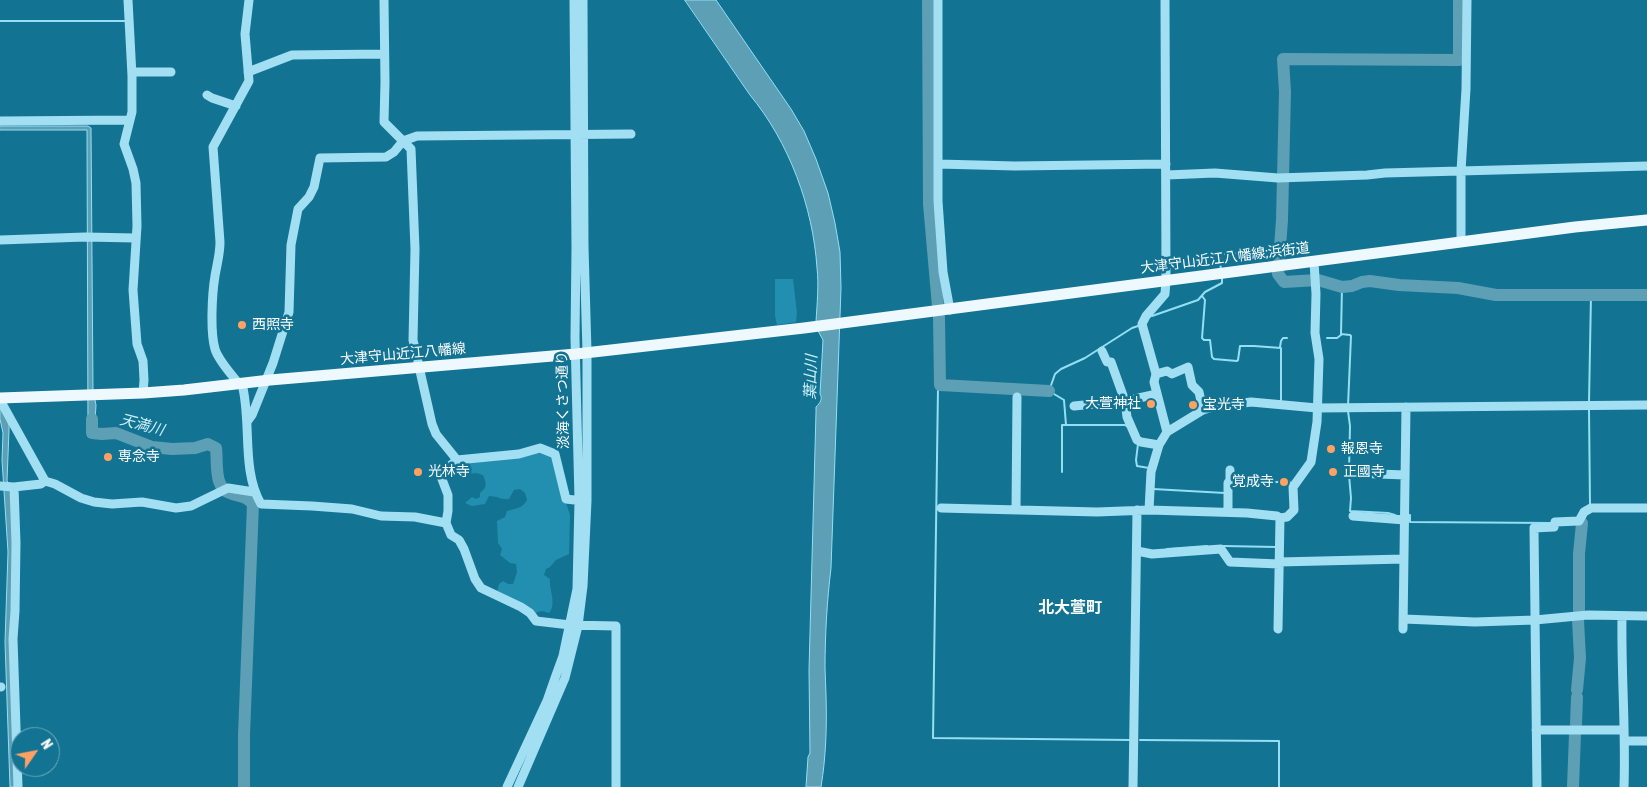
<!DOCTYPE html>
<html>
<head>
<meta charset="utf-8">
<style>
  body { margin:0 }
  #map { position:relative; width:1647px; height:787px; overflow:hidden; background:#137393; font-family:"Asap Condensed",sans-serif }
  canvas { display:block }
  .north { position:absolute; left:10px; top:727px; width:50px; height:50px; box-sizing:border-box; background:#137393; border:1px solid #71abbe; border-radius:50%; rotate:57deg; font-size:14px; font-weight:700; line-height:20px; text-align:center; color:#fff }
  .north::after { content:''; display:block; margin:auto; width:18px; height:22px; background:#ffa163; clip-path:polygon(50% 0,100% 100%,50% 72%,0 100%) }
</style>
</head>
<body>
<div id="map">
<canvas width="1647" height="787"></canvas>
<div class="north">N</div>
</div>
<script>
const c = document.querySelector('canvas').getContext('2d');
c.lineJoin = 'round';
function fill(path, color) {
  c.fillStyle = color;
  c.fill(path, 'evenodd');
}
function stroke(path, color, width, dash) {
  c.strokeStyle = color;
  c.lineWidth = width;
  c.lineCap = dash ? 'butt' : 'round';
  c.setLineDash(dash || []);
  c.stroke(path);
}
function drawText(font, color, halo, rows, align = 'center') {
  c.font = font + ' "Asap Condensed","Noto Sans JP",sans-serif';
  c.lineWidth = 5;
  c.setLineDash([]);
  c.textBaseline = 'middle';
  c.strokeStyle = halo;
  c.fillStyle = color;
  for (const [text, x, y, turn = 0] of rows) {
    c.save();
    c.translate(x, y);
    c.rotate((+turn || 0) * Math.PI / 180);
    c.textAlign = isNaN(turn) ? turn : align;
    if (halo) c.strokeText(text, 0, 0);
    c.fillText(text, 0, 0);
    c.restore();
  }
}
const green = new Path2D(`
  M775,279H793L797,313L796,322L777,325L775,316Z
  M537,452L545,453L552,457L570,515L569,554L556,560L550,567L546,569L544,575L550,579C549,590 557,604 549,613L542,611L535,613L497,592L499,584L503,581L508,584H513L517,572L516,564L510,563L500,555L502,549L498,543L497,521L505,517L507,511C516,508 522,509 527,500L525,493L520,489L514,490L509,499C501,500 497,496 489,496L485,504L472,506L465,503L472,497L476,499L480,497V493C488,487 486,483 483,475L476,473L471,474L467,464L468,461Z`);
const water = new Path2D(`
  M685,0H716L791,109L804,131L816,159L828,193L835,223L840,252L841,288L831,568C827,601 825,635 825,668C825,677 826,686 826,695C827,725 826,757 821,787H806L808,757L810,753L809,670L816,412V407C820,403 823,399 820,394L823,340L817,329L816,322C817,304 819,285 817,268C813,207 789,142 750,95Z
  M0,126H88L91,128L93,391L96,405L94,437H88L87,130H0Z
  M0,404L9,425V430L7,481L10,484L13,524L15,787H10L5,642L8,552L2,460L3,433L0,419Z`);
const stream = new Path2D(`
  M0,21H125
  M1221,270L1219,254L1251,253L1279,256
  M1342,287L1341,334L1350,335L1351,336L1348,406
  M1202,296L1205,300L1202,338L1204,340H1210L1212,357L1214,359L1237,361L1238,360L1240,346H1254L1281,348V402
  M1152,316L1198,300L1205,292L1222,283V277
  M1327,338H1337L1341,335
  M1280,347L1281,341L1283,338H1287
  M940,385L938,388L933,738L1131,740
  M1589,402L1591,295
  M1589,410L1590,505
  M1348,411L1350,426L1349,471
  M1066,425H1125L1128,427
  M1138,444L1136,460L1137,466L1149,468
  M1062,472V425H1066L1064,400L1049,391L1055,374L1061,369L1085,358L1132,328L1138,326
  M1349,475L1351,498L1350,511L1388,513L1395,515
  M1234,482L1265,483L1289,481L1291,485
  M1153,489L1225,493
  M1407,515H1410V522L1551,523
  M1224,546L1276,547
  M1167,549L1207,546
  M1140,740L1279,741V787`);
const river = new Path2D(`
  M928,0L929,204L939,318L940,385L1049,391
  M1459,0V60L1283,59L1285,92L1282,220L1278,274L1284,282L1318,280L1342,287L1352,286L1362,282L1370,281L1399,285L1458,288L1496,295H1647
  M92,419V433L102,434L116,433L152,447L172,449L195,448L208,444L216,448C218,464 213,489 232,494C242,497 246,496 253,504L244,735V787
  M1579,610V554L1582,523
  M1577,690L1580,658L1578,620
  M1576,724L1577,697
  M1573,787L1575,734`);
const minor = new Path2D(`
  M128,0L132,76V112L124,144L133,169L136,183L137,226L133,290L137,344L143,361L144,380L143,393
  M384,0L385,82L384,122L411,149L415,249L413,340L432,424L436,434L457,460
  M938,0V201L943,272L950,310
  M1165,0L1166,280L1165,294L1146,316L1142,324L1156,374L1154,382L1167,432
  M132,72H171
  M248,72L292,55L384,54
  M207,95L212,98L236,106
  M0,121L130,120
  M938,164L1015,166L1166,164
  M1167,175L1215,173L1278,178L1367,175L1385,173L1647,166
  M0,240L85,237L135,238
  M1461,242V171L1466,89L1467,0
  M1102,351L1107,362H1111L1125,401L1127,417L1137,440L1141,442L1159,445
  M1156,374L1167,371L1172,374L1188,367L1192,385L1199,392L1203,410
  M239,384C232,375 218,360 215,349C210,332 212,294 215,276C217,264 220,254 220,242L213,147L249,81L245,34L249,0
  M242,384C252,422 241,470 261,504L312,506L352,509L381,516L415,517L446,523
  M0,400L45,481
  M1074,406L1125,401L1157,394
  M247,422L252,415L273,363L289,312L291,245L298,209L309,197L314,187L320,158L386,157L394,152L403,141L417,136L631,134
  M1352,473L1405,475
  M0,486L14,487L41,484L45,481L55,484L81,498L94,502L112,504L142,502L176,508L191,506L228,488L254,492
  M14,487L16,543L15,611L13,639L18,787
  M583,501L566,499L555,454L540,448L519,454L457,460L440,474L448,495V511L446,523L451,535L459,540L464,549L475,579L481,588L521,607L530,613L536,621L570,625L616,626V787
  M941,508L1097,512L1149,510L1247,513L1277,516L1280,518L1287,517L1294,510L1293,487L1311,462L1317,422L1319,359L1315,333L1316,294L1314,262
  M1016,510L1017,397
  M1149,510L1151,472L1159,445L1167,432L1203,410L1213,407L1251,402L1317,408L1647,405
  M1228,512V483L1230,480V470
  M1353,516L1405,520
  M1137,551L1152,554L1221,549L1230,562L1279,564
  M1279,562L1404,559
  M1622,616C1621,673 1626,730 1624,787
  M1404,619L1475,622L1535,620L1588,615L1647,616
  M1278,629L1280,518
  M1403,629L1406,407
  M0,687H1
  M1536,730H1624
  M1625,741H1647
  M507,787L547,701L555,678L563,656L577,589L579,500L575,338L576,248L574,0
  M518,787L565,678L578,626L583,586L587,501V352L584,247L583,0
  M1133,787L1137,510
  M1537,787L1534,528L1554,527L1555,522L1579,521L1584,512L1591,508H1647`);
const major = new Path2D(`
  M0,398L143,393L184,390L270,380L576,354L804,328L1575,227L1647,220`);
const markers = [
  [242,325,5,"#ffa163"],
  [1151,404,5,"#ffa163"],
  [1193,405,5,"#ffa163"],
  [1331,449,5,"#ffa163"],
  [108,457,5,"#ffa163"],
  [418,472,5,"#ffa163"],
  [1333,472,5,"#ffa163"],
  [1284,482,5,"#ffa163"]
];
const streetNames = [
  ["大津守山近江八幡線;浜街道",1225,258,-7],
  ["大津守山近江八幡線",403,354,-5],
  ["淡海くさつ通り",563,400,-91]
];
const poiNames = [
  ["西照寺",252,325],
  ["大萱神社",1141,404,"right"],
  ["宝光寺",1203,405],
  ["報恩寺",1341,449],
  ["専念寺",118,457],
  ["光林寺",428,472],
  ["正國寺",1343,472],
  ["覚成寺",1274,482,"right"]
];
const waterNames = [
  ["葉山川",811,377,-88],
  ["天満川",142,425,15]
];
const quarterNames = [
  ["北大萱町",1070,608]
];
fill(green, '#228eb0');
fill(water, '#5d9fb5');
stroke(water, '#94dff5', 1);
stroke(stream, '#94dff5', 2);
stroke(river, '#5d9fb5', 12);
stroke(minor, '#a2dff2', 9);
stroke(major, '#edf9ff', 11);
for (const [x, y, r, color] of markers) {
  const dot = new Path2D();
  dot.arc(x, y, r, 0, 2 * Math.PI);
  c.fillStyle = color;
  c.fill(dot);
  stroke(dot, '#137393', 2);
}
drawText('14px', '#fff', '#137393', streetNames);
drawText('14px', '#fff', '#137393', poiNames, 'left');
drawText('italic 15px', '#cef1fb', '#137393', waterNames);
drawText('bold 16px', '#fff', '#137393', quarterNames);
</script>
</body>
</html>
